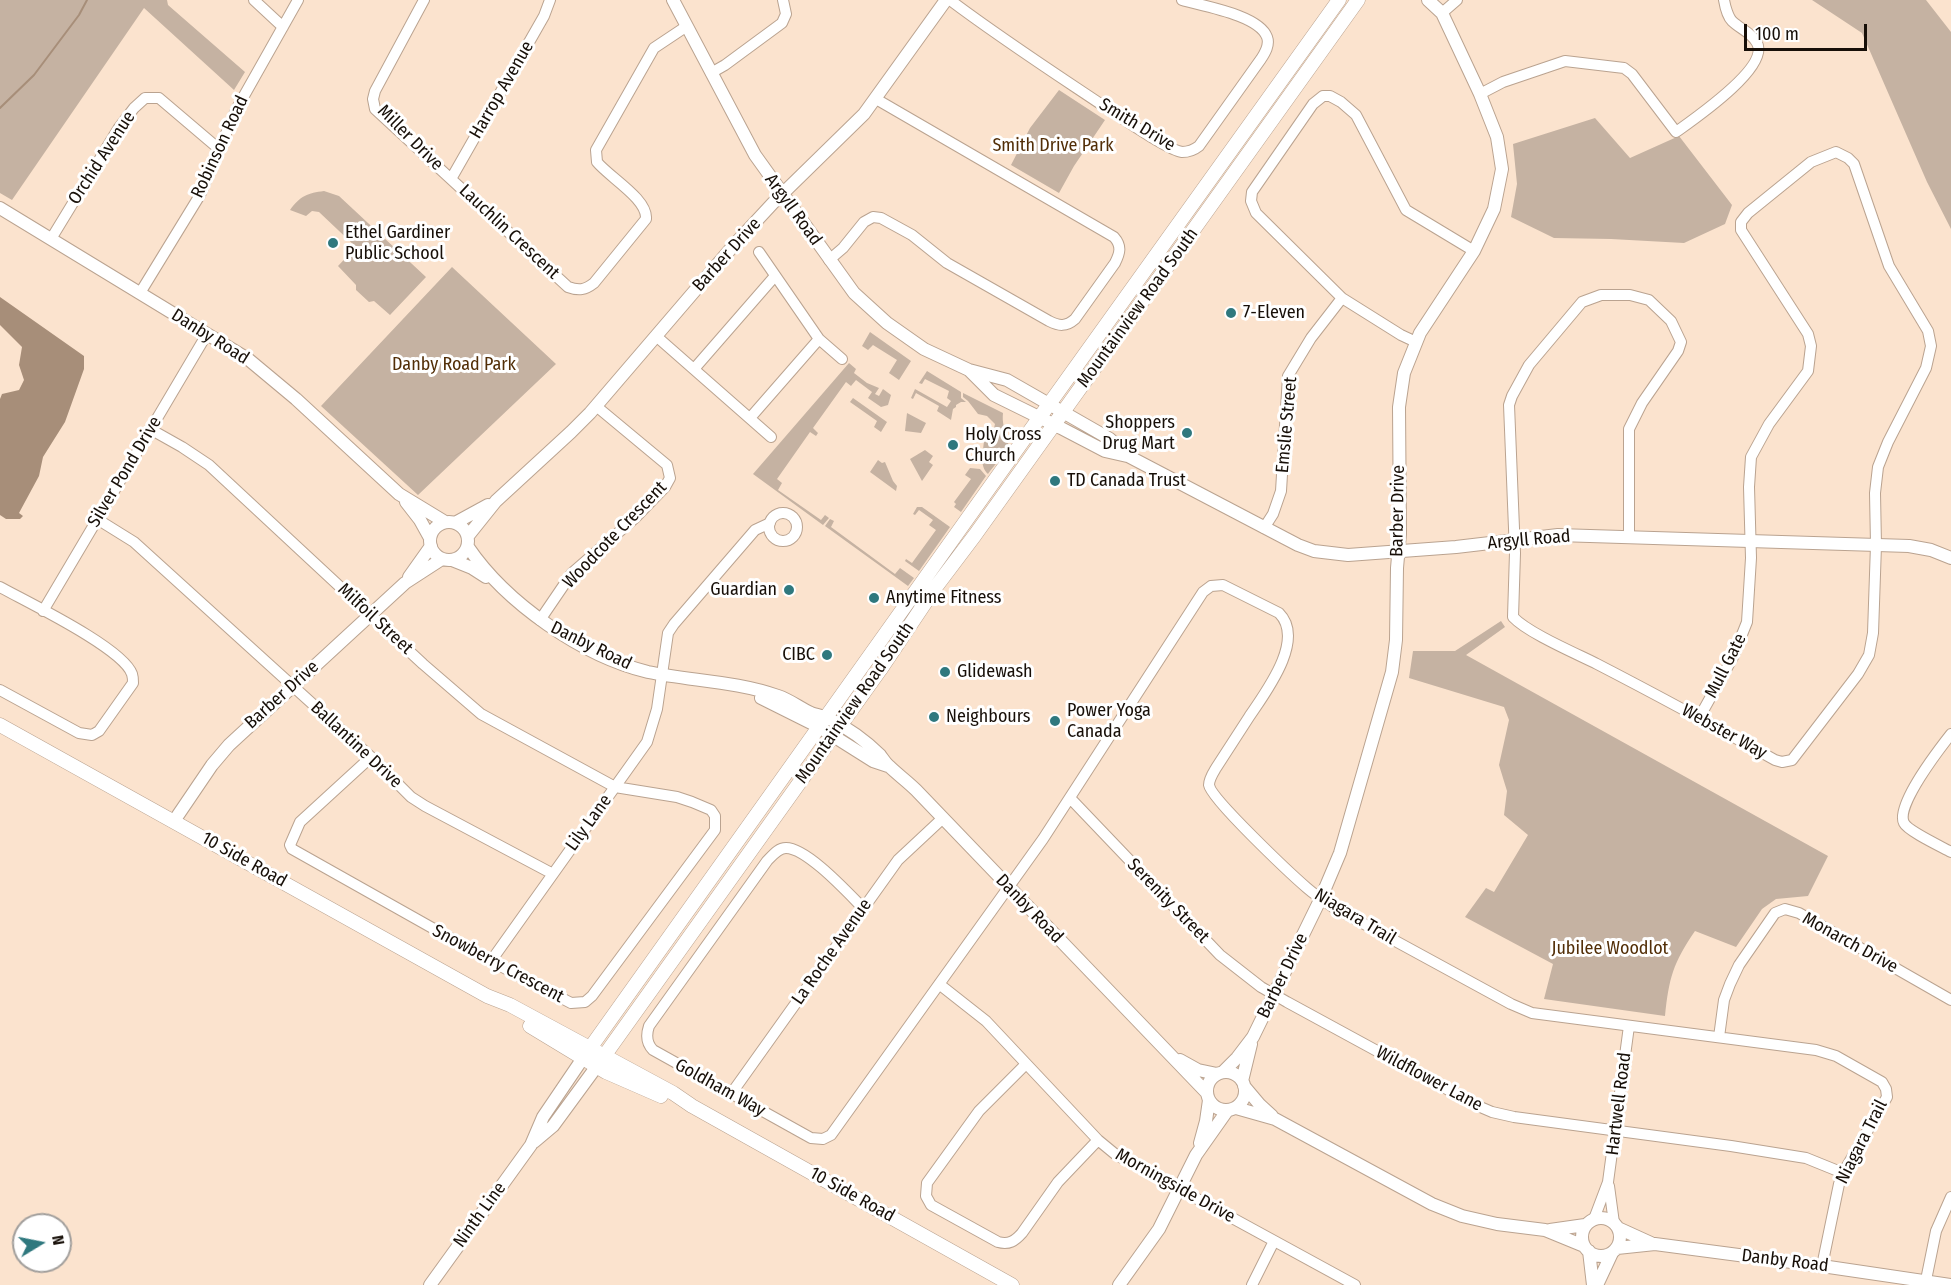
<!DOCTYPE html>
<html>
<head>
<meta charset="utf-8">
<style>
  body { margin:0 }
  #map { position:relative; width:1951px; height:1285px; overflow:hidden; background:#fbe3ce; font-family:"Fira Sans Condensed",sans-serif }
  canvas { display:block }
  .north { position:absolute; left:12px; top:1213px; width:60px; height:60px; box-sizing:border-box; background:#fff; border:2px solid #a29f9c; border-radius:50%; rotate:80deg; font-size:16px; font-weight:700; line-height:24px; text-align:center; color:#170f08 }
  .north::after { content:''; display:block; margin:auto; width:21px; height:27px; background:#2f787e; clip-path:polygon(50% 0,100% 100%,50% 72%,0 100%) }
  .scale { position:absolute; left:1744px; top:24px; width:123px; height:27px; box-sizing:border-box; border:3px solid #170f08; border-top:0; padding-left:8px; font-size:18px; line-height:21px; white-space:nowrap; color:#170f08; -webkit-text-stroke:4px #fff; paint-order:stroke }
</style>
</head>
<body>
<div id="map">
<canvas width="1951" height="1285"></canvas>
<div class="north">N</div>
<div class="scale">100 m</div>
</div>
<script>
const c = document.querySelector('canvas').getContext('2d');
c.lineJoin = 'round';
function fill(path, color) {
  c.fillStyle = color;
  c.fill(path, 'evenodd');
}
function stroke(path, color, width, dash) {
  c.strokeStyle = color;
  c.lineWidth = width;
  c.lineCap = dash ? 'butt' : 'round';
  c.setLineDash(dash || []);
  c.stroke(path);
}
function drawText(font, color, halo, rows, align = 'center') {
  c.font = font + ' "Fira Sans Condensed",sans-serif';
  c.lineWidth = 6;
  c.setLineDash([]);
  c.textBaseline = 'middle';
  c.strokeStyle = halo;
  c.fillStyle = color;
  for (const [text, x, y, turn = 0] of rows) {
    c.save();
    c.translate(x, y);
    c.rotate((+turn || 0) * Math.PI / 180);
    c.textAlign = isNaN(turn) ? turn : align;
    if (halo) c.strokeText(text, 0, 0);
    c.fillText(text, 0, 0);
    c.restore();
  }
}
const green = new Path2D(`
  M0,0H167L168,5L245,72L234,90L144,8L12,200L0,193Z
  M1812,0H1926L1951,32V229L1927,182L1862,33Z
  M1059,90L1105,120L1074,166L1059,193L1011,165L1030,128Z
  M1595,118L1630,158L1679,136L1732,205L1725,224L1684,243L1611,239L1554,238L1511,217L1517,184L1513,144Z
  M324,191L339,196L426,277L390,315L374,301L369,302L356,290V285L338,266L356,247L319,212L312,211L306,216L290,210C300,196 308,193 324,191Z
  M452,267L556,364L418,495L321,406Z
  M870,332L911,361L899,380L889,373L897,360L873,345L868,350L862,346Z
  M849,363L856,369L854,373L867,383L879,388L875,394L879,396L883,389L891,395L888,405L881,407L868,398L872,392L856,380L851,386L846,382L813,428L818,433L816,436L810,432L777,479L782,483L778,490L821,520L825,515L829,518L823,525L753,474Z
  M927,371L961,392V398L966,402H961L956,405V407L953,409L951,420L937,411L939,406L916,393L913,399L911,398L915,389L947,407L951,401L947,398L949,391L925,379L922,384L919,383Z
  M963,393L1003,413C1002,423 1004,428 1008,437C1012,448 994,465 988,474C979,466 983,452 984,441L992,436L995,424L987,416L978,414L968,401L963,397Z
  M853,398L887,422L881,432L874,427L877,421L850,402Z
  M907,413L926,423L921,433L905,431Z
  M925,450L933,456L929,462L933,465L922,481L910,459Z
  M878,460L882,463L885,462L893,481L897,486L896,491L870,472Z
  M970,468L980,469L986,476L961,512L954,507L956,504L954,502L971,479L965,475Z
  M917,507H922L950,527L919,571L905,561L906,559L912,563L936,530L929,525L933,520L919,510L915,515L913,514Z
  M830,519L834,521L831,527L895,574L900,568L914,578L908,586L825,526Z
  M1501,621L1505,627L1466,655L1828,856L1808,896L1776,899L1762,909L1736,947L1695,931C1673,963 1669,978 1665,1016L1544,999L1553,964L1465,917L1486,888L1494,892L1528,835L1504,815L1507,791L1499,765L1509,720L1504,707L1409,678L1413,651H1455Z`);
const water = new Path2D(`
  M0,297L84,356V369L65,422L43,457L39,476L19,513L23,516L20,519H6L0,515V399L2,394L19,390L24,380L19,365L22,347L0,325Z`);
const stream = new Path2D(`
  M0,108L34,75L79,15L87,0`);
const minor = new Path2D(`
  M254,0L283,27
  M424,0L375,91L373,99L375,109L568,287C579,291 585,290 594,283L646,219C648,199 609,177 597,162L596,150L654,48L687,26
  M950,0C1003,40 1059,76 1114,113C1127,121 1168,150 1182,152C1188,152 1194,150 1199,146L1261,59C1265,53 1270,45 1267,37C1259,15 1203,6 1182,0
  M1442,13L1457,0
  M711,73L725,65L782,23L786,14L783,0
  M1480,94L1503,82L1565,61L1624,68L1632,74L1676,132C1694,119 1770,67 1757,43C1751,32 1740,29 1732,21C1728,17 1725,6 1724,0
  M451,179L544,16L550,0
  M51,239L118,129L134,108L145,98H159L219,149
  M759,252L819,339L842,359
  M829,260L843,248L864,222L873,217L881,218L912,235L947,263L1049,321C1059,326 1066,327 1075,319L1115,263C1120,253 1122,246 1114,237L876,99
  M140,293L200,195L236,110L298,0
  M656,336L771,437
  M1416,342L1401,335L1342,298L1256,213L1251,201L1252,192L1313,104L1323,96H1330L1341,102L1356,115L1406,210L1474,251
  M694,369L775,276
  M750,418L819,339
  M150,429L182,447L209,465L423,664L481,714L615,787L677,797L692,802L711,810L715,816V830L592,996L585,1002L571,1003L491,961L292,849L290,845L300,822L371,757
  M769 527a14 14 0 1 1 28 0a14 14 0 1 1-28 0Z
  M97,519L134,542L371,757L411,797L425,806L553,874
  M1264,528L1273,514L1281,491L1288,376L1311,338L1342,298
  M1629,537V429L1642,403L1678,351L1681,342L1671,321L1649,300L1630,295H1601L1582,302L1529,365L1512,396L1509,405L1515,553L1513,617C1528,633 1575,653 1597,664C1657,695 1716,727 1775,760L1782,762L1792,760L1858,674L1869,655L1873,633L1876,545L1875,493L1878,467L1888,442L1926,368L1931,346L1928,331L1889,266L1854,164L1848,158L1836,152L1811,162L1748,213L1741,222V230L1808,334L1811,346L1808,371L1769,424L1751,457L1749,487L1751,558L1747,622L1733,657L1699,718
  M0,587C27,602 123,648 132,674C133,677 133,680 133,683L99,731L92,735L79,733L0,690
  M43,611L207,334
  M540,620L572,573L635,518L665,487L670,478L667,465L596,406
  M1951,734C1940,748 1895,806 1904,823C1908,831 1942,847 1951,852
  M1070,798L1220,955L1261,987L1287,1002L1478,1106L1492,1112L1514,1117L1731,1146L1806,1158L1843,1173
  M863,908C848,893 807,848 786,848C778,848 773,855 767,861L649,1026C646,1035 646,1043 653,1050L811,1138L823,1139L831,1135L1043,839L1203,592L1211,586L1223,585L1279,613C1306,640 1265,693 1249,717C1238,734 1227,751 1216,768C1213,773 1209,779 1209,785C1211,799 1292,875 1307,888C1315,895 1324,901 1333,907L1511,1004L1532,1013L1816,1050L1836,1056L1882,1082L1886,1089L1887,1097L1843,1173L1839,1184L1822,1266
  M491,961L647,742L657,709L668,633L674,624L755,530L770,523
  M939,984L986,1021L1098,1140L1115,1154L1355,1285
  M1719,1037L1724,1000L1730,984L1739,965L1775,913L1785,909L1799,913L1951,1000
  M1026,1064L979,1111L927,1183L926,1196L931,1205L998,1242C1009,1245 1015,1241 1022,1233L1058,1182L1098,1140
  M731,1094L898,860L943,818
  M1609,1186L1614,1223
  M1594,1219L1608,1182L1629,1026
  M1252,1285L1274,1241
  M1925,1285L1936,1231L1951,1197`);
const tertiary = new Path2D(`
  M673,0L755,155L854,293L887,323L924,349L969,370L1007,380L1110,439L1128,456L1298,545L1314,551L1348,555L1456,547L1558,535L1909,546L1931,550L1951,558
  M0,208L248,359L296,399L399,494L445,522
  M969,370L994,395L1061,428L1105,451L1127,456
  M406,502L420,520L430,538
  M430 541a19 19 0 1 1 38 0a19 19 0 1 1-38 0Z
  M455,523L488,505
  M468,536L496,501L571,432L590,413L734,245L773,203L864,114L946,0
  M468,547C506,603 582,656 648,672C691,681 736,681 778,696C790,700 800,708 811,713C816,715 823,716 828,718C846,727 866,741 880,755C883,759 885,763 889,766C897,774 907,781 916,790L1207,1093
  M452,560L472,568L486,577
  M409,577L431,546
  M761,698L819,727L873,761L888,766
  M174,821L212,765L229,745L405,583L442,559
  M1180,1060L1198,1070L1217,1074
  M1207 1091a19 19 0 1 1 38 0a19 19 0 1 1-38 0Z
  M1223,1072L1237,1058L1253,1037L1321,898L1340,853L1392,672L1396,640L1397,568L1400,534L1399,407L1404,373L1420,333L1474,251L1494,209L1502,169L1497,137L1480,94L1442,13L1428,0
  M1242,1081L1251,1044
  M1244,1086L1260,1105L1272,1116
  M1236,1108L1275,1119L1432,1204L1462,1216L1497,1224L1545,1230L1584,1246
  M534,1142L553,1126L597,1066
  M1200,1143L1206,1121L1209,1100
  M1582 1237a19 19 0 1 1 38 0a19 19 0 1 1-38 0Z
  M1618,1228L1651,1243
  M1550,1230L1585,1225
  M1617,1248L1655,1244L1822,1266L1951,1285
  M1589,1251L1593,1285
  M430,1285L531,1145L543,1117L583,1058
  M1119,1285L1159,1229L1196,1155L1227,1111
  M1597,1285L1612,1253`);
const secondary = new Path2D(`
  M0,725L487,996L510,1005L673,1093L692,1106L1012,1285
  M530,1026L606,1072L661,1096
  M583,1058L1032,428L1339,0
  M597,1066L880,670L935,588L975,535L1358,0`);
const markers = [
  [333,243,6,"#2f787e"],
  [1231,313,6,"#2f787e"],
  [1187,433,6,"#2f787e"],
  [953,445,6,"#2f787e"],
  [1055,481,6,"#2f787e"],
  [789,590,6,"#2f787e"],
  [874,598,6,"#2f787e"],
  [827,655,6,"#2f787e"],
  [945,672,6,"#2f787e"],
  [934,717,6,"#2f787e"],
  [1055,721,6,"#2f787e"]
];
const streetNames = [
  ["Harrop Avenue",502,90,-60],
  ["Smith Drive",1137,125,31],
  ["Miller Drive",410,138,45],
  ["Robinson Road",220,147,-65],
  ["Orchid Avenue",102,158,-57],
  ["Argyll Road",793,210,54],
  ["Lauchlin Crescent",509,232,43],
  ["Barber Drive",727,255,-48],
  ["Mountainview Road South",1138,308,-54],
  ["Danby Road",210,337,32],
  ["Emslie Street",1287,425,-85],
  ["Silver Pond Drive",125,472,-59],
  ["Barber Drive",1398,511,-89],
  ["Woodcote Crescent",615,535,-46],
  ["Argyll Road",1529,540,-5],
  ["Milfoil Street",375,619,43],
  ["Danby Road",591,646,26],
  ["Mull Gate",1726,666,-63],
  ["Barber Drive",282,695,-42],
  ["Mountainview Road South",855,703,-55],
  ["Webster Way",1724,732,29],
  ["Ballantine Drive",356,745,43],
  ["Lily Lane",589,823,-54],
  ["10 Side Road",244,860,29],
  ["Serenity Street",1168,901,46],
  ["Danby Road",1029,909,46],
  ["Niagara Trail",1355,917,31],
  ["Monarch Drive",1850,943,29],
  ["La Roche Avenue",832,952,-55],
  ["Snowberry Crescent",498,964,28],
  ["Barber Drive",1283,976,-64],
  ["Wildflower Lane",1429,1079,28],
  ["Goldham Way",720,1088,29],
  ["Hartwell Road",1619,1104,-83],
  ["Niagara Trail",1862,1142,-63],
  ["Morningside Drive",1175,1186,29],
  ["10 Side Road",852,1195,29],
  ["Ninth Line",480,1215,-54],
  ["Danby Road",1785,1261,7]
];
const parkNames = [
  ["Smith Drive Park",1053,146],
  ["Danby Road Park",454,365],
  ["Jubilee Woodlot",1610,949]
];
const poiNames = [
  ["Ethel Gardiner",345,233],
  ["Public School",345,254],
  ["7-Eleven",1243,313],
  ["Shoppers",1175,423,"right"],
  ["Drug Mart",1175,444,"right"],
  ["Holy Cross",965,435],
  ["Church",965,456],
  ["TD Canada Trust",1067,481],
  ["Guardian",777,590,"right"],
  ["Anytime Fitness",886,598],
  ["CIBC",815,655,"right"],
  ["Glidewash",957,672],
  ["Power Yoga",1067,711],
  ["Canada",1067,732],
  ["Neighbours",946,717]
];
fill(green, '#c5b2a2');
fill(water, '#a78e79');
stroke(stream, '#a78e79', 2);
stroke(minor, '#baa390', 12);
stroke(tertiary, '#baa390', 14);
stroke(secondary, '#baa390', 15);
stroke(minor, '#fff', 10);
stroke(tertiary, '#fff', 12);
stroke(secondary, '#fff', 14);
for (const [x, y, r, color] of markers) {
  const dot = new Path2D();
  dot.arc(x, y, r, 0, 2 * Math.PI);
  c.fillStyle = color;
  c.fill(dot);
  stroke(dot, '#fff', 2);
}
drawText('18px', '#170f08', '#fff', streetNames);
drawText('18px', '#522e07', '#fff', parkNames);
drawText('18px', '#170f08', '#fff', poiNames, 'left');
</script>
</body>
</html>
